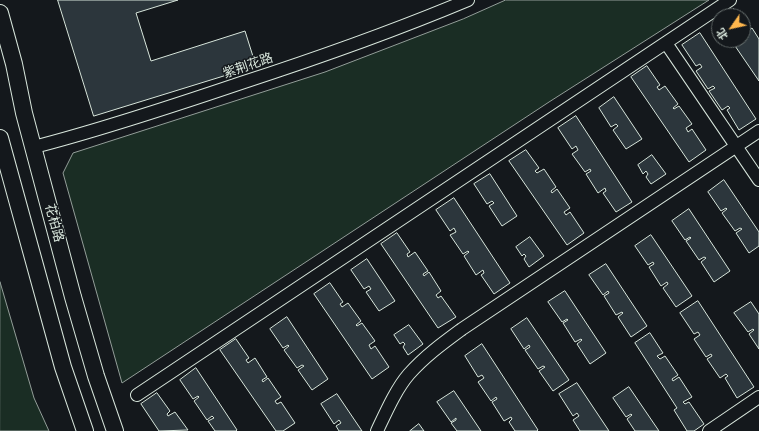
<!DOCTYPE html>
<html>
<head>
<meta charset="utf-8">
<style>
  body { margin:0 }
  #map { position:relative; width:759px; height:431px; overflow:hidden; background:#14181c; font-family:"PT Sans","Noto Sans SC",sans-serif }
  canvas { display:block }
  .north { position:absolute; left:711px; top:8px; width:40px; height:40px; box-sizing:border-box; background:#14181c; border:1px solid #626a69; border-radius:50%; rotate:236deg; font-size:11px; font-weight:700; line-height:16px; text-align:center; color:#d8e6dc }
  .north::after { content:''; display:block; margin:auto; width:14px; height:18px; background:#ffb74d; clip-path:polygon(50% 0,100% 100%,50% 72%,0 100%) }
</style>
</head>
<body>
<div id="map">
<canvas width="759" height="431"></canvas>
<div class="north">北</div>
</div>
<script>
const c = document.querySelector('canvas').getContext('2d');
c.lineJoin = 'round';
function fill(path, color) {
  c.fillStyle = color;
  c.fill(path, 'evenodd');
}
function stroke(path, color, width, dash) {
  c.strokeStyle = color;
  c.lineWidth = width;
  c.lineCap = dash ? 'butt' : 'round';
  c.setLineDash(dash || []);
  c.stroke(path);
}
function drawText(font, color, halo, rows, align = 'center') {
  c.font = font + ' "PT Sans","Noto Sans SC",sans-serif';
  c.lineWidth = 3;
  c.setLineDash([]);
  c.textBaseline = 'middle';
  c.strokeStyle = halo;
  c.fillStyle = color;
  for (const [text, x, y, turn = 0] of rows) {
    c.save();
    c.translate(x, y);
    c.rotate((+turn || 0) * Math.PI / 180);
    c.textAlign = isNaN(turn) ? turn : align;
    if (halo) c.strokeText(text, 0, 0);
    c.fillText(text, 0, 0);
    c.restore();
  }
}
const green = new Path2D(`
  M506,0H709L549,102L122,383L63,173L73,153L325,72L463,19Z
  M0,282L34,398L49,431H0Z`);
const building = new Path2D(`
  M58,0H178L136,13L151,61L245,31L256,66L94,116Z
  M734,9L739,16H724Z
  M743,22L747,28L744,30L745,33L752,28L759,39V81L731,40H743Z
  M700,33L756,119L739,130L727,110L730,108L728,106L722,110L709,91L715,88L713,86L708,89L696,71L702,67L700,64L696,66L682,45Z
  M647,66L660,85L657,87L659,90L665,86L678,104L673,108L674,109L679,106L692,124L686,128L688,132L692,129L706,150L689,162L631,77Z
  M614,97L642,139L626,149L613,130L618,126L616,124L611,127L599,108Z
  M576,116L632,202L616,212L603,193L606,191L605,188L598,193L586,174L591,171L590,169L585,172L572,154L578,150L576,146L572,149L558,128Z
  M526,150L539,168L535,171L537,173L544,169L556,187L551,191L552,193L557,189L570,208L564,212L566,215L570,212L584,233L567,245L509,161Z
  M652,155L666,174L651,184L646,177L648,174L646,171L643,174L638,165Z
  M490,174L517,216L502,226L489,206L494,203L492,201L487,204L474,184Z
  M724,180L759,232V246L749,253L736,233L742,229L740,228L735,231L722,213L727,209L726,208L721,211L708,192Z
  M454,198L510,283L494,294L481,275L484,273L483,270L476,275L464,256L469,252L468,251L463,254L450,235L456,232L454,228L450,231L436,210Z
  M689,209L730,271L714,282L701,262L706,258L704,257L699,260L686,241L691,238L690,237L685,240L672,221Z
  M397,233L410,252L407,254L408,257L415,252L428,271L423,274L424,276L429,272L441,291L436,295L438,298L441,296L456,317L438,328L381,244Z
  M651,235L692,296L676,307L663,288L668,284L667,282L661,286L649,267L654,264L653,262L648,265L635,246Z
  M530,237L544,256L529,267L524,259L526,256L524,254L522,256L516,247Z
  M367,259L395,301L379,311L366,292L371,289L369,286L364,289L351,270Z
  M606,264L647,326L631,337L618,317L623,313L622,312L616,315L604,296L609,293L608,291L603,295L589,275Z
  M330,283L343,302L340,304L342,307L348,303L361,321L356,325L357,326L362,323L375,341L369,345L371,349L375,346L389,367L372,379L314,294Z
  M565,291L606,353L590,364L577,344L582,340L581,339L575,342L563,323L568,320L567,319L562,322L548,302Z
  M698,301L754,387L737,398L725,378L728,376L726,374L720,378L707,359L712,356L711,354L706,357L694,339L700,335L698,332L694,334L680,313Z
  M751,302L759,314V349L749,334L754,330L753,329L748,332L734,313Z
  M287,317L328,379L312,390L298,370L304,366L302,365L297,368L284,350L289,346L288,345L283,348L270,329Z
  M527,318L569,380L553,391L539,371L545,367L543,366L538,369L525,350L530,347L529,345L524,349L511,329Z
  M409,325L423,344L408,355L403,347L405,344L403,342L400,344L394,335Z
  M650,333L663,353L657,356L660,359L665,356L678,375L672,379L673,381L679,377L692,397L683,402L685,404L689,402L704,424L694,431H687L674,410L677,408L635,343Z
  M236,339L249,358L246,360L248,363L255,358L267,377L262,380L263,382L268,378L281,397L275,401L277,404L281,402L295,423L283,431H276L220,350Z
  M482,344L538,430L537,431H515L509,422L512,419L511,417L504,421L492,402L497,399L496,397L491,401L478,382L484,378L482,375L478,377L465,356Z
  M196,368L237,430L236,431H215L208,421L214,418L212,416L207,420L194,401L199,397L198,396L193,399L180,380Z
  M577,383L609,431H580L573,420L579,416L577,413L573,416L559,394Z
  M629,387L659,431H635L627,419L632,415L631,414L626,417L613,398Z
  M454,391L481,431H457L451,423L456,420V418L451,422L437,402Z
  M157,393L170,411L167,414L168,416L175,412L188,430L159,431L141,404Z
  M337,394L362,431H339L336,426L341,423L339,420L334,424L321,404Z
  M419,424L424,431H410Z`);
const minor = new Path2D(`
  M666,43L759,180
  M34,147C104,129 173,106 241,83C318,58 394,31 468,0
  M137,395L730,0
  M377,431C386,412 396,389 409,374C425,356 443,343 462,329L759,131
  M709,431L759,397`);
const major = new Path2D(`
  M0,13L14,64L24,113L73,297L96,376L115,431
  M0,138L63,367L85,431`);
const streetNames = [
  ["紫荆花路",248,66,-19],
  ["花柏路",54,223,75]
];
fill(green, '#1a2d24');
stroke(green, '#939e99', 1);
fill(building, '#2c363c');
stroke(building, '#d8e6dc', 1);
stroke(minor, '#d8e6dc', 14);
stroke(major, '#d8e6dc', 18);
stroke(minor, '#14181c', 12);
stroke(major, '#14181c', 16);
drawText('13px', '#d8e6dc', '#14181c', streetNames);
</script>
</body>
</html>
